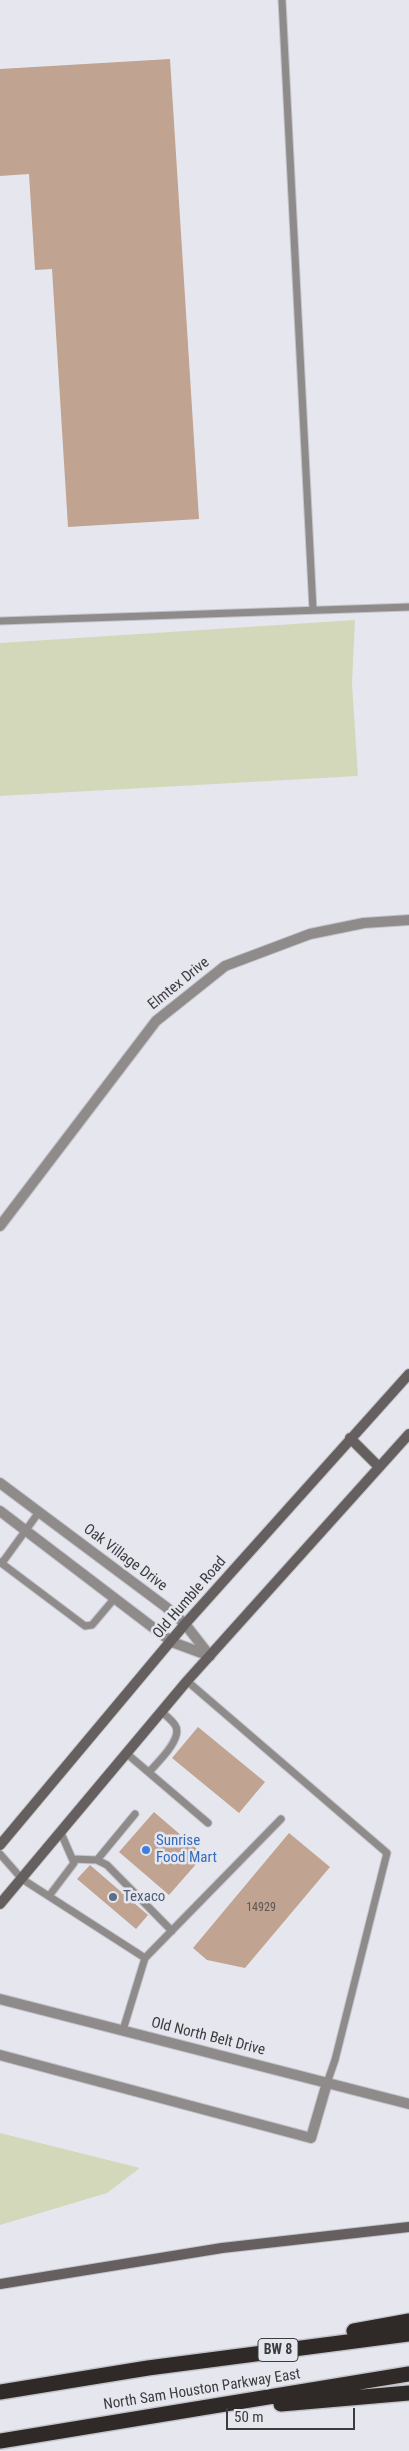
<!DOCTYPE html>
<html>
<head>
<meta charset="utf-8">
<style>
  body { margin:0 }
  #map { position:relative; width:409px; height:2451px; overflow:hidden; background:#e6e7ee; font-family:"Roboto Condensed",sans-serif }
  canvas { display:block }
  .scale { position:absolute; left:226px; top:2408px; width:129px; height:22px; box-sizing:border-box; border:2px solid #3c3c3f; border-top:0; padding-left:6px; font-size:15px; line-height:18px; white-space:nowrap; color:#3c3c3f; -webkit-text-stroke:4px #e6e7ee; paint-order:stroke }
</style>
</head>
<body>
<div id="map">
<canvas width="409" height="2451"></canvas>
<div class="scale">50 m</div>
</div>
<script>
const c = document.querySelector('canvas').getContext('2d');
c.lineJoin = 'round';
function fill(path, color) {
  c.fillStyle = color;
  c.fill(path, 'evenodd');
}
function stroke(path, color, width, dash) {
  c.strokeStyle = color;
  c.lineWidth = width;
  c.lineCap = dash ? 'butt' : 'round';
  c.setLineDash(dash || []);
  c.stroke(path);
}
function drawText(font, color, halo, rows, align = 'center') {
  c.font = font + ' "Roboto Condensed",sans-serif';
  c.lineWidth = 5;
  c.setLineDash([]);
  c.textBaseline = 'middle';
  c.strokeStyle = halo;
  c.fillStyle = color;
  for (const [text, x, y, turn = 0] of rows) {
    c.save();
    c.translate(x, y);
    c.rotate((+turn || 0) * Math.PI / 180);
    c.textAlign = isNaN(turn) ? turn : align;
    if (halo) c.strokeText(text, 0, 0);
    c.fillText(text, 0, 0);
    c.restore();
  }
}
const green = new Path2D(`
  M355,620L352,683L358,776L0,796V643Z
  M0,2133L140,2168L107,2193L0,2225Z`);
const building = new Path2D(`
  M170,59L199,519L68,527L52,269L35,270L29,174L0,176V69Z
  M198,1727L265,1782L239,1813L172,1758Z
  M154,1812L204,1855L169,1895L119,1852Z
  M289,1833L330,1867L245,1968L207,1960L193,1948Z
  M90,1865L148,1915L136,1929L77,1879Z`);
const service = new Path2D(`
  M282,0L313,610
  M0,621L409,607
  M0,1562L85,1626L92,1625L114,1599
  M2,1563L39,1512
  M187,1681L387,1853L335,2060L327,2083
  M126,1753L208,1823
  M149,1772C157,1763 184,1738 175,1725C172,1720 165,1715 161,1711
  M0,1854L22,1879L145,1958
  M73,1859L97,1860L107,1865L172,1931
  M97,1860L135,1814
  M49,1896L74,1863L61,1833
  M123,2030L145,1958L281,1819`);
const minor = new Path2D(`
  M0,1226L156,1021L225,966L310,934L364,923L409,920
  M0,1483L166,1607L185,1624L210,1656
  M0,1511L172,1642L210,1656
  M0,1999L409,2104
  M0,2055L311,2138L327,2083`);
const secondary = new Path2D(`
  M350,1438L378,1466
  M0,1845L185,1624L409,1374
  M0,1904L187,1681L409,1434
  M0,2284L222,2248L409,2227`);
const motorway = new Path2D(`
  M354,2331L409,2321
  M0,2392L148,2368L409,2334
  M281,2404L409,2393
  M0,2441L409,2374`);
const markers = [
  [146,1850,5,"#3f7fe0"],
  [113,1897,5,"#5c6f8a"]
];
const numberNames = [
  ["14929",261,1908]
];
const shields = [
  [278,2350,40]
];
const shieldNames = [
  ["BW 8",278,2350]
];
const streetNames = [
  ["Elmtex Drive",179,984,-39],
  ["Oak Village Drive",125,1558,37],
  ["Old Humble Road",190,1598,-49],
  ["Old North Belt Drive",208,2037,14],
  ["North Sam Houston Parkway East",202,2390,-9]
];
const shopNames = [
  ["Sunrise",156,1841],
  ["Food Mart",156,1858]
];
const serviceNames = [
  ["Texaco",123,1897]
];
fill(green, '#d4d8bb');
fill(building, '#c0a390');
stroke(service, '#c4c5cb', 9);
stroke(minor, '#c4c5cb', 12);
stroke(secondary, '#c4c5cb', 12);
stroke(motorway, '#c4c5cb', 18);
stroke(service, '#8f8b8b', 7);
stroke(minor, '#8f8b8b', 10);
stroke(secondary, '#65605f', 10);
stroke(motorway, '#2f2928', 15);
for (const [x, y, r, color] of markers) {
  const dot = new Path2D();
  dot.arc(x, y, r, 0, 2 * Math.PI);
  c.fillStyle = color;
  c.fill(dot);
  stroke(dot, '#e6e7ee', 2);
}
drawText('12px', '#5d5653', null, numberNames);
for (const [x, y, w] of shields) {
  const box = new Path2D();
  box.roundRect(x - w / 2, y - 11.5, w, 23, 4);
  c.fillStyle = '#e6e7ee';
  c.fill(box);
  stroke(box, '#3c3c3f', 1);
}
drawText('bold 14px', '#3c3c3f', null, shieldNames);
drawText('15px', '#3c3c3f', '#e6e7ee', streetNames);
drawText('15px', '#366cbe', '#e6e7ee', shopNames, 'left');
drawText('15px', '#4e5e75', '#e6e7ee', serviceNames, 'left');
</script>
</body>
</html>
